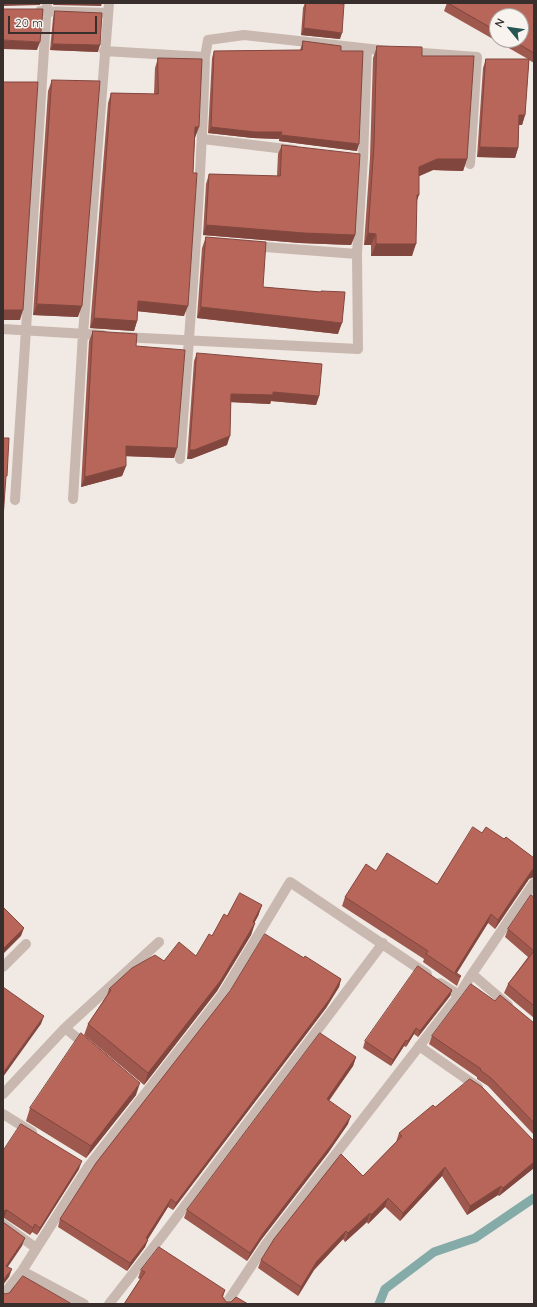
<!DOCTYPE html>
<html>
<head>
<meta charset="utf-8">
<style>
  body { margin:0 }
  #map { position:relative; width:537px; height:1307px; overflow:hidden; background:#f1e9e3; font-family:Quicksand,sans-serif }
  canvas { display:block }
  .frame { position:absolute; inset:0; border:4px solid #382f2d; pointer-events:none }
  .north { position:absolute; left:489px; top:8px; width:40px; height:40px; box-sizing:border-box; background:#f9f3ef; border:1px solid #aca5a1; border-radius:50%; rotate:299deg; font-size:11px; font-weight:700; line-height:16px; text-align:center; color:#382f2d }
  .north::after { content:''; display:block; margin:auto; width:14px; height:18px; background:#265653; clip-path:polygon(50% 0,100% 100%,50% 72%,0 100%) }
  .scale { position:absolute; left:8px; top:16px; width:89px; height:18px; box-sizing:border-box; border:2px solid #382f2d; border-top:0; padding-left:5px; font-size:12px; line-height:14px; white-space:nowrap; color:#382f2d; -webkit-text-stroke:3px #f9f3ef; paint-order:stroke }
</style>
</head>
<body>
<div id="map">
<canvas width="537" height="1307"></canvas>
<div class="frame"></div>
<div class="north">N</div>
<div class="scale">20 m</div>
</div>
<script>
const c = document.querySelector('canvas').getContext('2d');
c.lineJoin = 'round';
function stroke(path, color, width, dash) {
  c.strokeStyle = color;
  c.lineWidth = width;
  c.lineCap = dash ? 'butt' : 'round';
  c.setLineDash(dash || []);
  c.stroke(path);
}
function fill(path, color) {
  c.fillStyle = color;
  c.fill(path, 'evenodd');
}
const stream = new Path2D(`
  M379,1304L385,1289L434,1252L475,1238L534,1198`);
const minor = new Path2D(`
  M40,11L108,13
  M104,51L205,57L208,40L244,35L389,51
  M409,52L477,57L470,164
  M203,139L294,150
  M252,246L357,254
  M3,329L103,335
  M123,337L358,349L357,254L363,158L367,49
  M180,459C190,325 201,191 205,57
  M73,499L83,334L109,3
  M15,500L47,3
  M3,967L26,944
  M472,974L508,1005
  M440,983L459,995
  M65,1028L87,1046
  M419,1046L478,1087
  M3,1094L65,1028L159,942
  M3,1114L32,1132
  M3,1224L36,1248
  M22,1271L84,1304
  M3,1295L22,1271L88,1167L222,995L290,882L427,974
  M109,1304L163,1235L383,943
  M226,1304L266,1244L459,995L472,974L534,883`);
const wall = new Path2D(`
  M305,3H331L340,39L301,35L303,8Z
  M447,3H533L534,4V63L529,60L525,115L522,125H519L518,148L515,158L477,157L483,68L486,59H528L444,11ZM497,16L521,40H497Z
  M55,11L98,52L50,50L53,18Z
  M303,41L341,51L357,151L279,141V139L253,138L208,133L212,58L214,51L300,50Z
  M377,46L422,56L467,159L463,171L433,170L419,176L412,256H371V245H364L370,158L373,58Z
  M158,58L195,138L184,316L138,311L137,321L134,331L90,328L108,103L111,93L154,94L155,68Z
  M52,80L78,317L33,315L48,91Z
  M282,145L355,235L351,245L300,243L203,235L206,184L209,174L277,176L278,154Z
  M206,237L263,287L321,292V291L338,334L197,318L202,248Z
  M93,331L136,346L177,448L174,458L126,456V466L122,476L81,487L89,341Z
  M197,353L319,396L316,405L271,401L270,404L231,402L227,445L191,459H187L194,361Z
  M376,871L437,884L529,879L495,929L488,923L457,973L461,976L457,986L423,962L424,959L342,906L345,897Z
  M534,897V1018L504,993L508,984L528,957L505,937L508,929Z
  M262,905L258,916L254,923H255L251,935L217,991L144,1085L84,1035L88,1024L107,995L109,989L164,961L196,956L227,916Z
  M304,958L341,979L339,987L326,1008L173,1210L168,1207L148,1239L145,1247L127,1271L58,1227L60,1219Z
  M452,990L450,996L418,1037L414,1034L406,1047L404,1046L391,1066L363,1048L365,1041Z
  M495,1001L534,1023V1135L488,1086L477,1079V1077L429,1044L432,1036Z
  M356,1057L353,1066L329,1101L348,1124L328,1153L261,1240L247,1261L184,1218L187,1210Z
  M136,1095L86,1158L26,1121L30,1108Z
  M435,1107L534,1140V1168L499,1196L498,1195L467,1215L442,1176L400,1221L385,1207L368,1224L367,1222L345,1242L343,1239L314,1270L298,1296L258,1268L261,1260L363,1176L396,1142L399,1133Z
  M3,1151L79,1169L37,1235L32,1232L30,1235L4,1218Z
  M141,1270L225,1290L223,1297L226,1302L124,1304L140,1279L138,1278Z`);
const shadedWall = new Path2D(`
  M3,3H41L40,5L3,6Z
  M54,3H102L101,6L53,5Z
  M304,28L342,33L340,39L301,35Z
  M3,40L40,42L37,50L3,49Z
  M53,44L100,45L98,52L50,50Z
  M519,115H525L522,125H516Z
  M195,127H199L195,138H191Z
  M211,127L282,132L279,139L253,138L208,133Z
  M281,135L359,144L357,151L279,141Z
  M480,147L518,148L515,158L477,157Z
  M437,159H467L463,171L433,170L415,178L419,167Z
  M417,195H419L415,206Z
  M206,225L355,235L351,245L300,243L203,235Z
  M368,233L376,234L371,245H364Z
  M376,244H416L412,256H371Z
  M138,301L188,306L184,316L135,311Z
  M37,304L82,306L78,317L33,315Z
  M201,307L342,323L338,334L197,318Z
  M3,310H23L20,320H3Z
  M94,318L137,321L134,331L90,328Z
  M273,392L319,396L316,405L271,401L270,404L228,402L231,394Z
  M230,436L227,445L191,459H187L190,450Z
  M126,446L177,448L174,458L122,456Z
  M126,466L122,476L81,487L85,477Z
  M534,869V877L529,879L495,929L498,920L532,870Z
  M262,905L258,916L249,933L253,922Z
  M491,914L488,923L456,974L455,972Z
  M255,923L251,935L217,991L144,1085L148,1073Z
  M24,928L21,936L3,954V949Z
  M341,979L339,987L326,1008L173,1210L176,1203Z
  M452,990L450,996L418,1037L420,1031Z
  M44,1016L41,1024L3,1077V1073Z
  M416,1028L414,1034L406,1047L408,1041Z
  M406,1040L404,1046L391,1066L393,1060Z
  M356,1057L353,1066L324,1107L327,1099Z
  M140,1083L136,1095L86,1158L91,1146Z
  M351,1116L348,1124L328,1153L261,1240L247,1261L250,1253L264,1232Z
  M82,1161L79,1169L37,1235L40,1228Z
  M534,1162V1168L499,1196L503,1188Z
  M445,1167L442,1176L400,1221L403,1213Z
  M501,1186L498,1195L467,1215L470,1206Z
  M388,1198L385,1207L368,1224L371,1215Z
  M171,1199L168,1207L146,1242L148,1240L145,1247L127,1271L130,1263L146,1238Z
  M4,1210H7L4,1218H3V1211Z
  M370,1213L367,1222L345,1242L348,1233Z
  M35,1224L32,1232L30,1235L33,1228Z
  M346,1231L343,1239L314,1270L298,1296L301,1287L317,1261Z
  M25,1238L22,1246L3,1274L6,1266Z
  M12,1269L9,1277L3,1285V1280Z`);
const building = new Path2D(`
  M306,3H331L344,4L342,33L304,28Z
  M448,3H533L534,4V53L512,40H521V16H497V31Z
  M3,9H43L40,42L3,40Z
  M55,11L102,13L100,45L53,44Z
  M303,41L341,46V51H363L359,144L281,135L282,132H255L211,127L214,51L302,50Z
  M377,46L422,47V56H474L467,159H437L419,167V195H417L416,244H376V234L368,233L374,146Z
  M158,58L202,59L199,127H195L193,173H197L188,306L138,301L137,321L94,318L111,93L158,94Z
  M486,59H529L525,115H519L518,148L480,147Z
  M52,80L100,81L82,306L37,304Z
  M3,82H38L23,310H3Z
  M282,145L360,154L355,235L304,233L206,225L209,174L280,176Z
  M206,237L266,242L263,287L321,292V291L345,292L342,323L201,307Z
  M93,331L137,334L136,346L185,350L177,448L126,446V466L85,477Z
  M197,353L322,364L319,396L273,392V395L231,394L230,436L194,450H190Z
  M3,438H9L7,476H6L3,518Z
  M473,827L482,833L486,827L504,839L506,837L534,858V869L532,870L498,920L491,914L455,972L461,976L460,977L426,954L428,951L345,897L366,864L376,871L387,853L437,884Z
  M240,893L262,905L253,922L255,923L221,980L148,1073L88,1024L111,990L109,989L132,968L155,955L164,961L179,942L196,956L209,934L212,936L224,914L227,916Z
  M531,895L534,897V1006L508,984L534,951L508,929Z
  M3,907L24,928L3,949Z
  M265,934L304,958L305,956L341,979L329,1000L176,1203L171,1199L146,1238L148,1240L130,1263L60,1219L96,1163L230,991Z
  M418,966L452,990L420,1031L416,1028L408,1041L406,1040L393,1060L365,1041Z
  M471,984L495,1001L500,995L534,1023V1123L491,1078L480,1070L481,1069L432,1036Z
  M3,987L44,1016L3,1073Z
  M81,1033L140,1083L91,1146L30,1108Z
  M320,1033L356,1057L327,1099L351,1116L331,1145L264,1232L250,1253L187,1210Z
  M470,1079L482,1087L533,1140H534V1162L503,1188L501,1186L470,1206L445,1167L403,1213L388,1198L371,1215L370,1213L348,1233L346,1231L317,1261L301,1287L261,1260L274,1239L341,1154L363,1176L402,1136L399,1133L433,1105L435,1107Z
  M21,1124L82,1161L40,1228L35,1224L33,1228L7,1210L3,1211V1151Z
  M3,1222L25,1238L6,1266L12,1269L3,1280Z
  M159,1247L225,1290L222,1296L226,1302H231L236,1297L248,1304H124L145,1272L141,1270Z
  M23,1276L72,1304H3V1292L5,1294L9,1293Z`);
stroke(stream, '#85aba9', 9);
stroke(minor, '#c9b8af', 10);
fill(wall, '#9e584d');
fill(shadedWall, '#81473f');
fill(building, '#b8665a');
stroke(building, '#81473f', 1);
</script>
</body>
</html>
